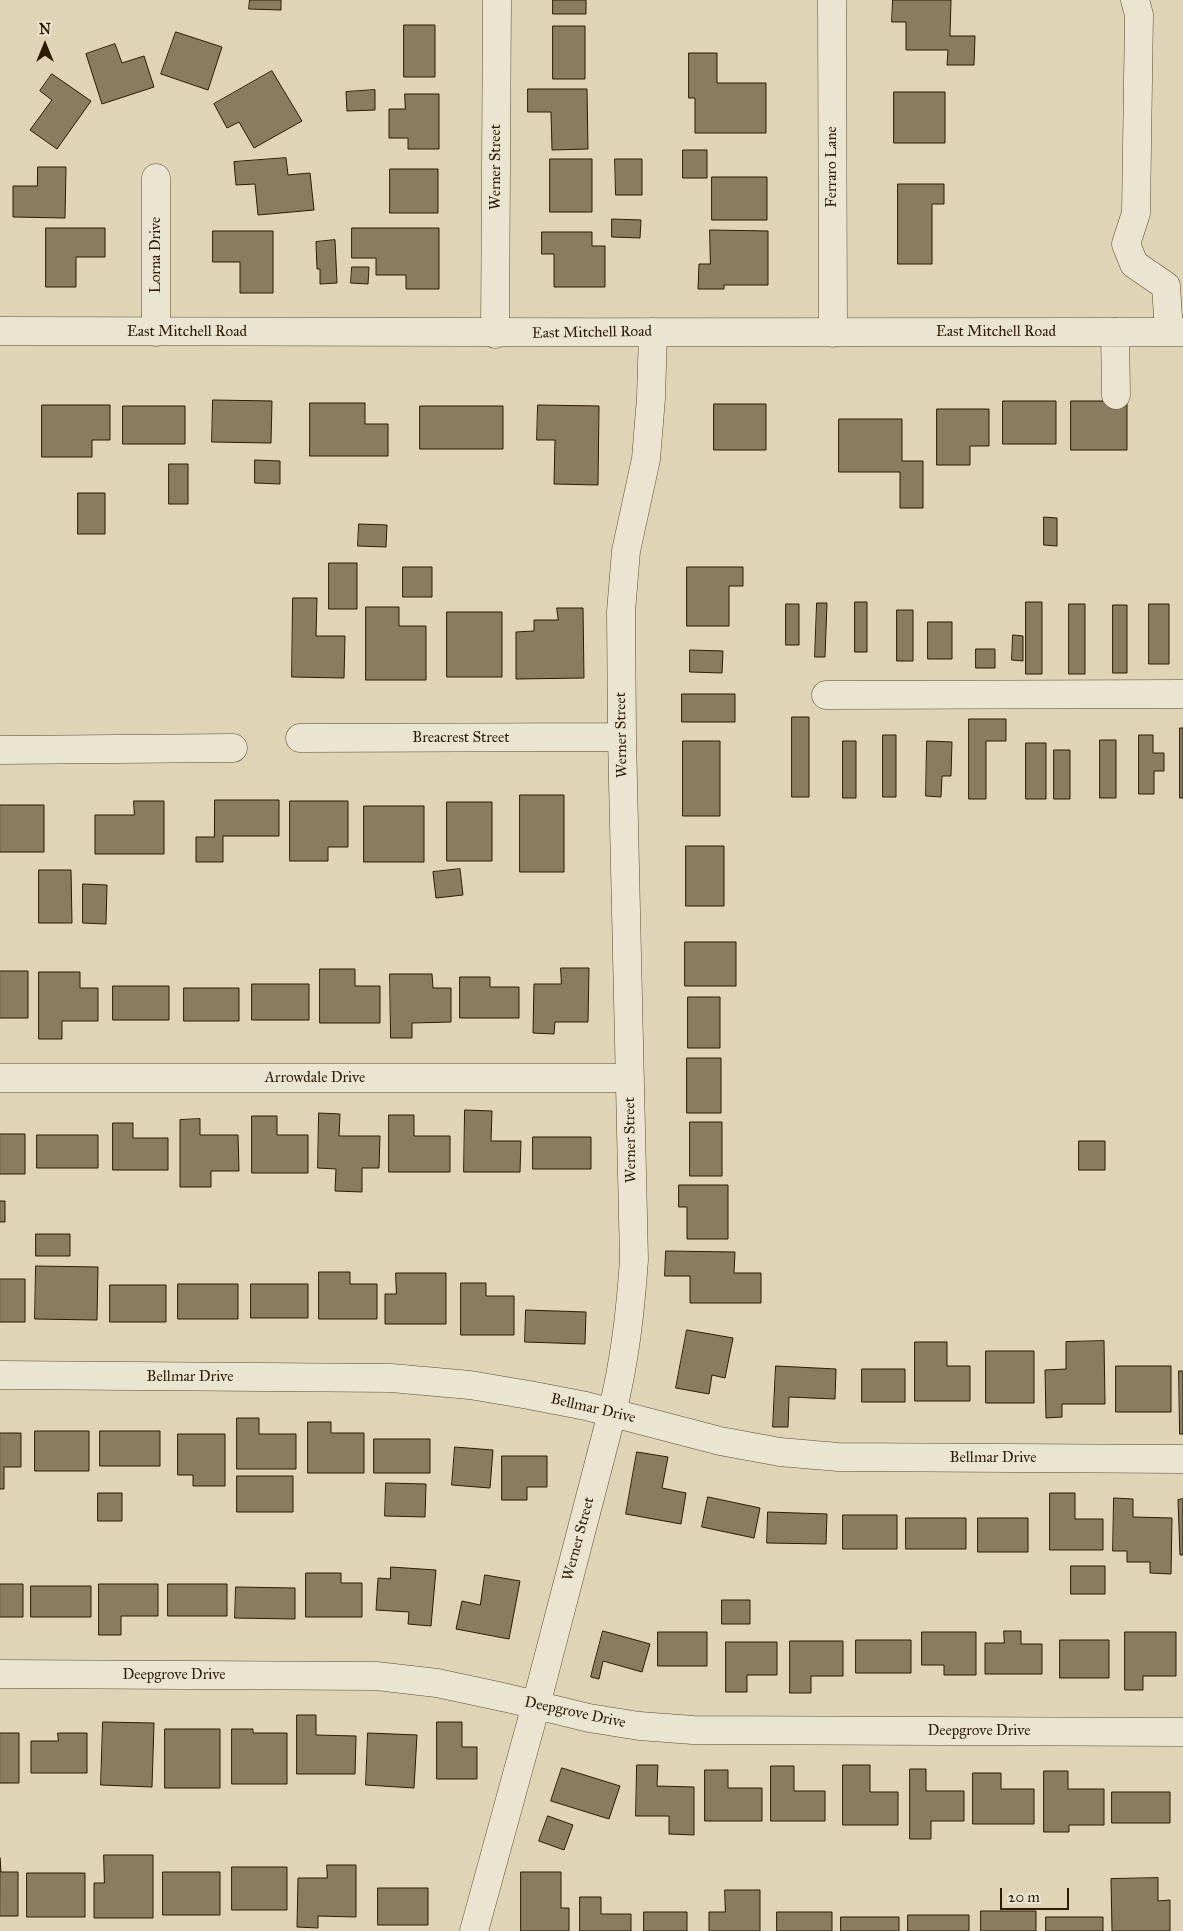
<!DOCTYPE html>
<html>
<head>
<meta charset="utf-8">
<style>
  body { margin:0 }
  #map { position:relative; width:1183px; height:1931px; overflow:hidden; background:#dfd5b6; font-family:"IM FELL Great Primer",serif }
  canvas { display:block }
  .north { position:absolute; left:20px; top:20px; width:50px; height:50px; -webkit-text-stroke:4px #eae4d0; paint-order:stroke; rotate:0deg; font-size:14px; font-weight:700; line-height:20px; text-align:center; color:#2d1b02 }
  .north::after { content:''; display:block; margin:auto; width:18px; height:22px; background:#2d1b02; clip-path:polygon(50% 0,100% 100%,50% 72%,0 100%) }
  .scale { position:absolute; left:1000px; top:1888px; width:69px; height:22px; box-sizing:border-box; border:2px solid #2d1b02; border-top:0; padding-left:6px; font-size:15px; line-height:18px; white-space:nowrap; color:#2d1b02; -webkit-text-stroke:4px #eae4d0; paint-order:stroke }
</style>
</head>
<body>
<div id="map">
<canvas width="1183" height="1931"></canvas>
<div class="north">N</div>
<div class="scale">20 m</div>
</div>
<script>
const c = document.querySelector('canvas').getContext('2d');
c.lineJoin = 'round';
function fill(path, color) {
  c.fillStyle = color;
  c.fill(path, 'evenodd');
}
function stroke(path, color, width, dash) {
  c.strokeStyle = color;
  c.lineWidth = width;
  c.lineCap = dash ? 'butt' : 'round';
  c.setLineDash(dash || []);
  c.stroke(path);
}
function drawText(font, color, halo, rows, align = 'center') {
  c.font = font + ' "IM FELL Great Primer",serif';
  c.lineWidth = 4.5;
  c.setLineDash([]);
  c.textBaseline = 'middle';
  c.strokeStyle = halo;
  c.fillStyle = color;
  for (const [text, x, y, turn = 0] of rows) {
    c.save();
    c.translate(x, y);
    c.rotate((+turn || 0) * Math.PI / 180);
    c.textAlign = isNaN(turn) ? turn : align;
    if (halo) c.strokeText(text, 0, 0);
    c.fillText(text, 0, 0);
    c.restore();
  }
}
const building = new Path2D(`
  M250,0H281V10L249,9Z
  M553,0H586V14H553Z
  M893,0H951L950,36H975L974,65H947L948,50H906V22H892Z
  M404,25H435V77H404Z
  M553,26H585V79H553Z
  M176,32L222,47L208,90L161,74Z
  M115,44L122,63L144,56L154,87L102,104L86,54Z
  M689,53H717V83H766V133H695V98H689Z
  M272,71L302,121L254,148L239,122L227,128L214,104Z
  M52,74L91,101L57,149L30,130L52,100L40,91Z
  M528,89H587L588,149L552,150L551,112H528Z
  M375,90V110L347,111L346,92Z
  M894,92H945V143H894Z
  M405,94H439V149H408V138H389V109H405Z
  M683,150H707V178H683Z
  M286,158L288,175L310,173L314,210L258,215L255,184L236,185L234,162Z
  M550,159H592V212H550Z
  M615,159H642V195H616Z
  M38,167H66L65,218L13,217V186H37Z
  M390,169H438V213H390Z
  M712,177H767V220H712Z
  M898,184H944V204H932V264H898Z
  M612,219L641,220L640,238L612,237Z
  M46,228H105V257H76V287H46Z
  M352,228H439V289H406V275H376V258H352Z
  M710,230L768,231V285H724V289H698L699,264H710Z
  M213,231H273V293H240V262H213Z
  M542,232H592V246H605V287H554V254H542Z
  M335,240L337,283L320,284V269H317L316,242Z
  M352,267H369L368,284L351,283Z
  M213,400L272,401L271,443L212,442Z
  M1003,401H1056V444H1003Z
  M1071,401H1127V450H1071Z
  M310,403H365V424H388V456H310Z
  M714,404H766V450H714Z
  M42,405H110V440H92V457H42Z
  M538,405L599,406L598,485L554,484L555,440H537Z
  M123,406H185V444H123Z
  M420,406H503V449H420Z
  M937,409H989V446H970V465H937Z
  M839,419H902V461H923V508H900V472H839Z
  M255,460L280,461V484L255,483Z
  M169,464H188V504H169Z
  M78,493H105V534H78Z
  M1044,517L1057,518V546L1044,545Z
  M359,524L387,525L386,547L358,546Z
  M329,563H357V609H329Z
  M403,567H432V597H403Z
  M687,567H743V586H729V626H687Z
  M293,598H317L316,636H345L344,678L292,677Z
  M855,602H867V652H855Z
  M1026,602H1042V674H1026Z
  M817,603H827L825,657H815Z
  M786,604H799V645H786Z
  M1069,604H1085V674H1069Z
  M1149,604H1169V664H1149Z
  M1113,605H1127V673H1113Z
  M366,607H399V626H426V680H366Z
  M557,608H583L584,678L516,679V632L534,631V620H558Z
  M897,610H913V661H897Z
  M447,612H502V677H447Z
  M928,622H952V659H928Z
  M1013,635L1023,636V661L1012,660Z
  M976,649H995V668H976Z
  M690,650L723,651L722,673L690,672Z
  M682,694H735V722H682Z
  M792,717H809V797H792Z
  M969,719H1006V741H986V799H969Z
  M1180,728H1183V798H1180Z
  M883,735H896V797H883Z
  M1139,735H1153V753H1164V771H1154V794H1139Z
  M1100,740H1116V798H1100Z
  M683,741H720V816H683Z
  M843,741H856V798H843Z
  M927,741L952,742L951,776H942L941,797L926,796Z
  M1026,743H1046V799H1026Z
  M1054,750H1070V799H1054Z
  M520,795H564V872H520Z
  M215,800H279V836H223V862H196V837H214Z
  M134,801H164V854H95V815H134Z
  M290,801H348V847H328V861H290Z
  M447,802H492V861H447Z
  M0,805H44V852H0Z
  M364,806H424V862H364Z
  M686,846H724V906H686Z
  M460,869L463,895L436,898L433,872Z
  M39,870H71L72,923H39Z
  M83,884L107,885L106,924L83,923Z
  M685,942H736V986H685Z
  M561,968H589L588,1022H555L554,1034L533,1033L534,984H561Z
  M320,969H355V986H380V1023H320Z
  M0,971H28V1018H0Z
  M39,972H80V988H98V1021H62V1039H39Z
  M390,974H432L433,988H451V1022L412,1023V1038H391Z
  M460,977H490V987H519V1018H460Z
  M252,984H309V1020H252Z
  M113,986H169V1020H113Z
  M184,988H239V1021H184Z
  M688,997H720V1048H688Z
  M687,1058H721V1113H687Z
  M465,1110L492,1111L491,1141H521L520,1172H464Z
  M319,1113L340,1114L339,1136H380L379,1168H362V1192L335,1191L336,1169L318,1168Z
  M389,1115H414V1136H450V1172H389Z
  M252,1116H277V1135H308V1173H252Z
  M200,1119V1135H238L239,1171H211V1187H180V1120Z
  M690,1122H722V1176H690Z
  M113,1123H133V1138H168V1170H113Z
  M0,1134H25V1174H0Z
  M37,1135H98V1168H37Z
  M533,1137H591V1169H533Z
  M1079,1141H1105V1170H1079Z
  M679,1185H728V1239H687V1207H679Z
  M0,1201H5V1222H0Z
  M36,1234H70V1256H36Z
  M666,1251L735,1252L734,1273H761V1303H690V1276H665Z
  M36,1266L98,1267L97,1320L35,1319Z
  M319,1272H350V1284H377V1319H319Z
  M396,1273H446V1324H385V1294H396Z
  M0,1279H25V1322H0Z
  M461,1283H486V1296H514V1335H461Z
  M178,1284H238V1319H178Z
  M251,1284H308V1318H251Z
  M110,1285H166V1322H110Z
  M526,1310L586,1312L585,1344L525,1342Z
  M687,1330L733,1338L725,1378L712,1375L709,1394L676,1388Z
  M1104,1341L1105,1404H1062V1417L1046,1418L1045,1370L1066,1369V1342Z
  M915,1342H947V1366H970V1401H915Z
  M986,1351H1034V1403H986Z
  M776,1366L836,1369L835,1399L789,1397L788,1427H773Z
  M1116,1366H1171V1412H1116Z
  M862,1369H905V1402H862Z
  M1179,1371H1183V1434H1180Z
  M237,1418H259V1434H296V1469H237Z
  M308,1422H331V1433H364V1473H308Z
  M35,1431H89V1471H35Z
  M100,1431H160V1466H100Z
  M0,1433H21V1467H4V1489H0Z
  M178,1434H225V1486H193V1475H178Z
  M374,1439H430V1473H374Z
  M455,1447L493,1450L490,1488L452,1485Z
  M637,1452L668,1457L662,1488L686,1493L681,1524L626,1514Z
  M502,1456H547V1487H527V1500H502Z
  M237,1476H293V1512H237Z
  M386,1483L426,1484L425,1517L385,1516Z
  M98,1493H122V1521H98Z
  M1050,1493H1075V1519H1103V1550H1050Z
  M708,1497L760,1508L754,1538L702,1527Z
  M1114,1498L1133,1499V1517L1172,1518L1171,1574L1150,1573V1562H1127V1551H1113Z
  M1183,1499V1555H1180L1178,1500Z
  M768,1512L827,1514L826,1544L767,1543Z
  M843,1515H897V1549H843Z
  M906,1518H966V1549H906Z
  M978,1518H1028V1552H978Z
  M1071,1566H1105V1594H1071Z
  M391,1567L436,1570L431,1626L408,1624L409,1612L376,1610L378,1578L390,1579Z
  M306,1573H341V1583H362V1617H306Z
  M485,1575L520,1581L509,1639L456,1629L462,1601L480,1605Z
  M0,1584H23V1617H0Z
  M99,1584H158V1616H121V1635H99Z
  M168,1584H227V1616H168Z
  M31,1586H91V1617H31Z
  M236,1587L295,1588V1619L235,1618Z
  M722,1600H750V1624H722Z
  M603,1631L650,1644L642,1672L603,1661L599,1679L591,1677Z
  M1004,1631H1021V1644H1042V1674H985V1643H1004Z
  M658,1632H707V1666H658Z
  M922,1632H976V1675H944V1665H922Z
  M1125,1632H1176V1676H1143V1690H1125Z
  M856,1640H911V1673H856Z
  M1060,1640H1109V1678H1060Z
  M790,1641H843V1676H811V1693H790Z
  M726,1642H777V1675H747V1692H726Z
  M297,1715H316V1735L356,1736L355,1774H297Z
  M103,1722L154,1723L152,1787L101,1785Z
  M437,1722H462V1747H477V1779H437Z
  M165,1729H220V1788H165Z
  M232,1729H253V1733H287V1784H232Z
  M0,1733H19V1783H0Z
  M58,1733H87V1773H31V1741H58Z
  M368,1733L417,1735L414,1788L366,1785Z
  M637,1765H658L657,1786L694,1787V1835L669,1834V1816H636Z
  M843,1765H870V1792H898V1825H843Z
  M771,1766H794V1791H825V1821H771Z
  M562,1768L620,1786L609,1819L551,1801Z
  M910,1769H926V1791H964V1821H931V1839H910Z
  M705,1770H728V1788H762V1821H705Z
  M1044,1771H1068V1789H1104V1825H1069V1832H1044Z
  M973,1773H1001V1789H1034V1824H973Z
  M1112,1792H1170V1823H1112Z
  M548,1816L573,1825L564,1850L539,1841Z
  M104,1855H153V1918H94V1883H104Z
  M0,1858L1,1872H18V1916H0Z
  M327,1865H356V1917L318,1916V1928L297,1927L298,1878H327Z
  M232,1867H287V1910H232Z
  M163,1872H220V1915H163Z
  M521,1872H561V1908H569V1931H521Z
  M27,1873H85V1917H27Z
  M1158,1878V1901L1170,1900V1931H1112L1111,1879Z
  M378,1888H428V1925H378Z
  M725,1890H760V1931H709V1912H725Z
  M580,1897H601V1914H631V1931H580Z
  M981,1911H1036V1931H981Z
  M644,1912H687V1931H644Z
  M777,1912H832V1931H777Z
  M908,1915H969V1931H908Z
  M841,1917H899V1931H841Z
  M1046,1917H1103V1931H1046Z`);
const minor = new Path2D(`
  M832,0L833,333
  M1135,0L1139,15L1136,213L1126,244L1134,264L1166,286L1169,332
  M156,178V332
  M0,331C394,334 789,331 1183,332
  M1115,332L1116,395
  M495,334L497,0
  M826,695L1183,694
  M300,738L622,737
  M0,750L233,748
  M0,1078H630
  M0,1375L391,1378L470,1385L529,1395L586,1406L720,1441L780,1452L838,1457L1183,1459
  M0,1674L376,1676L437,1683L507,1698L589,1718L639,1726L693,1730L1183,1732
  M474,1931L536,1705L612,1413C625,1359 630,1315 634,1260L622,737L621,612L626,551L646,459L651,398L653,332`);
const streetNames = [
  ["Werner Street",496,167,-90],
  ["Ferraro Lane",832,167,-90],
  ["Lorna Drive",156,255,-90],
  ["East Mitchell Road",187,332],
  ["East Mitchell Road",996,332],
  ["East Mitchell Road",592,333,-1],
  ["Werner Street",622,735,-91],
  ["Breacrest Street",461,738],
  ["Arrowdale Drive",315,1078],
  ["Werner Street",631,1140,-91],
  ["Bellmar Drive",190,1377],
  ["Bellmar Drive",593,1409,13],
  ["Bellmar Drive",993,1458],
  ["Werner Street",579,1539,-75],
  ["Deepgrove Drive",174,1675],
  ["Deepgrove Drive",575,1713,12],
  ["Deepgrove Drive",979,1731]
];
fill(building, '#8a7c60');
stroke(building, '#2d1b02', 1);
stroke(minor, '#5a4a2f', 29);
stroke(minor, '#eae4d0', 28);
drawText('15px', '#2d1b02', '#eae4d0', streetNames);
</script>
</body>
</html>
